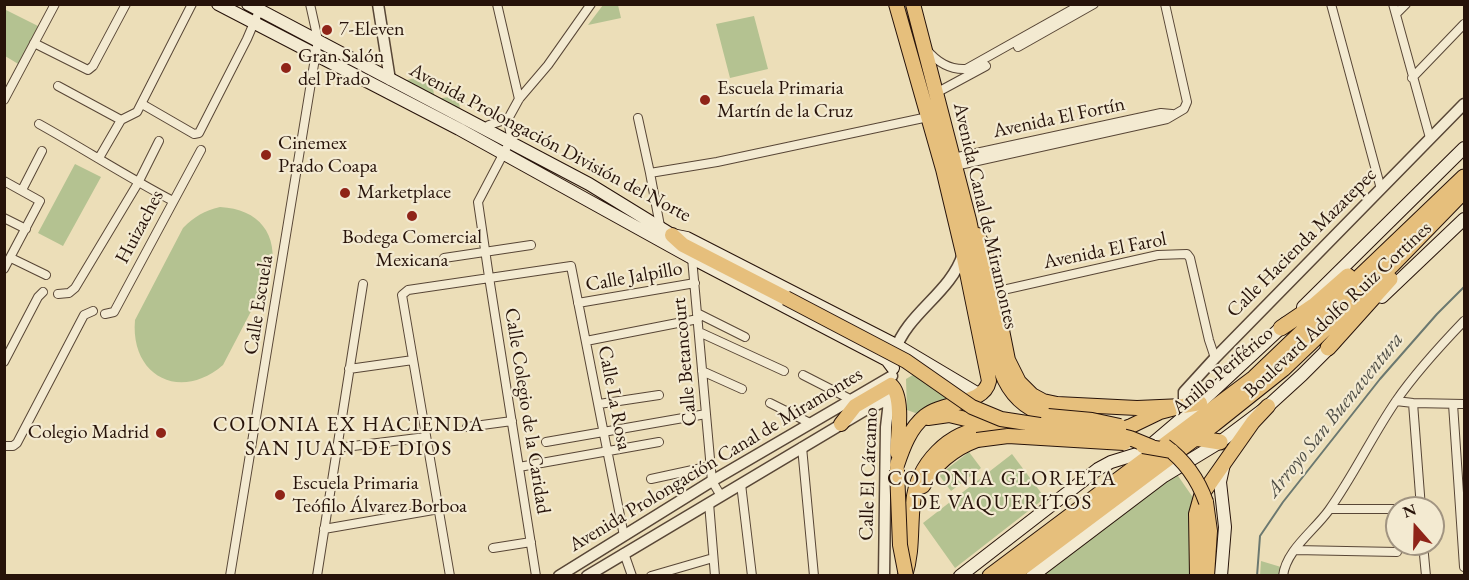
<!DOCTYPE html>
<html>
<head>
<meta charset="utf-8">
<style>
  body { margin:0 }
  #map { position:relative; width:1469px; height:580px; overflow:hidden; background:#ecdeb8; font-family:"EB Garamond",serif }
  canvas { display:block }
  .frame { position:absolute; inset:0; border:6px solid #27130a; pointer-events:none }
  .north { position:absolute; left:1385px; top:496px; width:60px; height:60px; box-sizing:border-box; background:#f3ead1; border:2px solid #a19481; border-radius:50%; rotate:340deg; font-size:16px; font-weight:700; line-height:24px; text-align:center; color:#27130a }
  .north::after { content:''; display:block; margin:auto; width:21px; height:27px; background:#8f2418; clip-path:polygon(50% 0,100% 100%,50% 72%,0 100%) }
</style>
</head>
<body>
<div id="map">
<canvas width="1469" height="580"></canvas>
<div class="frame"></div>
<div class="north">N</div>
</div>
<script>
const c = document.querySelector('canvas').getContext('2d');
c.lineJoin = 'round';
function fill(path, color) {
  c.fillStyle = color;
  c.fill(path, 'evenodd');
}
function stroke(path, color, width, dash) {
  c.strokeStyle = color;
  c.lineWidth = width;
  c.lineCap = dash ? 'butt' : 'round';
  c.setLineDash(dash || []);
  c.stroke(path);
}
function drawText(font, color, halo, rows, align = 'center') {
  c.font = font + ' "EB Garamond",serif';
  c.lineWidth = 4.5;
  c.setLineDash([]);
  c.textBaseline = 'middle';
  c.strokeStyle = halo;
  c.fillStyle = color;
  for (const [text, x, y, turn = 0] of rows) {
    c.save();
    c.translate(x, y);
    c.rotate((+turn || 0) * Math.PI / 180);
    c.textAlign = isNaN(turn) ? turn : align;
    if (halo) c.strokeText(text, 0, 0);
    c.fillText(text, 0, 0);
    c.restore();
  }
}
const green = new Path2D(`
  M603,5H618L621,18L588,25Z
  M4,9L40,27L20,65L5,56Z
  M754,16L768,69L730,78L716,24Z
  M430,74L435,99L457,96L462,115L403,81Z
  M75,164L101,177L63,246L38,233Z
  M220,207C259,209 279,234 271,273L223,365C180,402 130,376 135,320L183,228C195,216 204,211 220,207Z
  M923,369L970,392L921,415L907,410L906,379Z
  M969,452L981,468L951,491L939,475Z
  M1012,454L1045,498L955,568L923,523Z
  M1176,473L1194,499L1189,516V575L1039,576Z
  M1261,561L1281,567L1280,575L1260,576Z`);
const stream = new Path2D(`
  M1257,576L1260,536L1283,502L1380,379L1437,314L1464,287`);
const minor = new Path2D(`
  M497,4L519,99
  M1331,4L1381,189
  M1393,4L1430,138
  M1396,14L1406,4
  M34,43L88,70L93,66L126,4
  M1018,47L1094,4
  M926,49C937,62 949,70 966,69L1082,4
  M1412,78L1464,24
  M58,86L121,120
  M936,93L986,66
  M4,100L55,4
  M142,104L194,134L199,133L247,39L259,11L257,5
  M638,118L650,173
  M39,124C84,149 127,177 173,201
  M483,129L489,125L508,119
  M99,158L121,120L137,112L192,4
  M953,158L1161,113L1172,114
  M955,166L1167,119L1184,109L1187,102L1165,4
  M4,181L40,201L4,269
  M22,190L42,151
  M4,218L26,229
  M660,226L650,173L717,162L928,117
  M11,258L46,275
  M444,258L531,245
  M692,258L712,481L721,496
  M994,292L1158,255L1187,254L1190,258L1209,340L1215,358
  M58,294L69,293L75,288L138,183L159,141
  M578,303L695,283
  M697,313L745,337
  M105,314L114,312L201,150
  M699,332L784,371
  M586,341L698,319
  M4,362L38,297L43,292
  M349,369L413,360
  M702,371L742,389
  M803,375L850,399
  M1396,401L1413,403L1464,404
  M770,403L810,423
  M1413,403L1421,508
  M599,404L659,395
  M1453,404L1464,567
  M467,427L512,421
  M546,442L706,414
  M4,446H13L17,443L84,315L93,311
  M802,447L814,576
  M337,448L426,437
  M519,467L659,442
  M651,479L711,466
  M741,484L752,576
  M709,503L715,576
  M1330,509H1394
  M324,529L439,509
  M1423,544L1426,576
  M493,548L531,542
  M1295,550L1397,552
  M624,553L632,576
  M230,576L318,40L310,4
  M317,576L363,284
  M450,576L402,295L408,290L571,266L624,536
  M536,576L489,277L478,202L509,143L511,137L508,119L519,99L548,65L591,4
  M651,576L713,558
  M1283,576C1286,550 1314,531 1329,510C1354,475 1372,436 1396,401C1416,372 1440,346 1464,321`);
const tertiary = new Path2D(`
  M378,4L390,80
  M895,351C907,313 951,293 963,254
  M1184,412V392L1215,358L1464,104
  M559,576L712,481L892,376
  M587,576L867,409L889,399
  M884,576L886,427L890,393`);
const secondary = new Path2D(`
  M218,4L459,129L692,258L887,360L893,368
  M248,4L589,184L672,235L687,238L896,345L980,395
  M1382,297L1464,219
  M1303,307L1464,148
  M960,576L1098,469L1111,462L1137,454L1153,443L1200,403L1286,323
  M1032,576L1164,476L1220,442L1268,406L1302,375L1335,342
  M1221,576L1225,527L1220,482L1224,464`);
const primary = new Path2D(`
  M896,4L943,169L963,253L989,381C984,405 944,401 925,416C910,428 903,447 897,465
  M913,4L969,220L1001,371C1009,393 1025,409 1048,416
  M672,235L683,245L786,298
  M978,235L988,260L1008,360L1019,382L1032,395L1043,401L1057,404L1137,408L1183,406L1200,403
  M928,418L949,415L991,425
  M841,424L855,406L891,385C904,396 898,436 897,452
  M1109,434L1131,426L1160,412L1183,406
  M923,486C935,464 953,449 977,440
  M1206,502L1210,531L1207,576
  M905,576C913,551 910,528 913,503C917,464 948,431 988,428C1008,426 1029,430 1048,432
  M1197,576L1196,514L1201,496L1253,422L1268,406`);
const motorway = new Path2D(`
  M1281,328L1315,305L1348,276
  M1328,348L1390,279
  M1195,438L1220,442
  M990,576L1254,378L1464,177
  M1011,576L1214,424L1283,369L1393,264L1464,191`);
const primaryBridge = new Path2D(`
  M786,298L906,361L972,407L1001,419L1046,426L1107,432L1130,438L1152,447
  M1048,416L1092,420L1120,426
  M977,440L1008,436L1124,443
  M1143,446L1172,451
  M1165,446C1184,460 1198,479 1206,502
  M897,470L900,545L906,576`);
const markers = [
  [327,30,6,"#8f2418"],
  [286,68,6,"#8f2418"],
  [705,100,6,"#8f2418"],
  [266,155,6,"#8f2418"],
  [345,193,6,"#8f2418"],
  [412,216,6,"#8f2418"],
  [161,433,6,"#8f2418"],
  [280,495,6,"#8f2418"]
];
const poiNames = [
  ["7-Eleven",339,30],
  ["Gran Salón",298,57],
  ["del Prado",298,80],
  ["Escuela Primaria",717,89],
  ["Martín de la Cruz",717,112],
  ["Cinemex",278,144],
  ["Prado Coapa",278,167],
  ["Marketplace",357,193],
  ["Bodega Comercial",412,238,"center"],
  ["Mexicana",412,261,"center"],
  ["Colegio Madrid",149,433,"right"],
  ["Escuela Primaria",292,484],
  ["Teófilo Álvarez Borboa",292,507]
];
const streetNames = [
  ["Avenida El Fortín",1059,118,-12],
  ["Avenida Prolongación División del Norte",550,143,28],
  ["Avenida Canal de Miramontes",985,216,77],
  ["Huizaches",140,227,-62],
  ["Calle Hacienda Mazatepec",1302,243,-45],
  ["Avenida El Farol",1105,251,-11],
  ["Calle Jalpillo",634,277,-10],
  ["Calle Escuela",259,305,-81],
  ["Boulevard Adolfo Ruiz Cortines",1338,310,-43],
  ["Calle Betancourt",685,362,-95],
  ["Anillo Periférico",1223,371,-40],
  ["Calle La Rosa",614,398,79],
  ["Calle Colegio de la Caridad",527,411,81],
  ["Avenida Prolongación Canal de Miramontes",716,460,-31],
  ["Calle El Cárcamo",869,474,-88]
];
const waterNames = [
  ["Arroyo San Buenaventura",1335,415,-51]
];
const neighbourhoodNames = [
  ["COLONIA EX HACIENDA",349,425],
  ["SAN JUAN DE DIOS",349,449],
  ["COLONIA GLORIETA",1002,479],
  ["DE VAQUERITOS",1002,503]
];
fill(green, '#b4c291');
stroke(stream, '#6b7870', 2);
stroke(minor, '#584636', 10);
stroke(tertiary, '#584636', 13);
stroke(secondary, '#27130a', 14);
stroke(primary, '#27130a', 16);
stroke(motorway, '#27130a', 17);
stroke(minor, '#f3ead1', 8);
stroke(tertiary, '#f3ead1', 10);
stroke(secondary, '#f3ead1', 12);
stroke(primary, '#e6bf7c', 14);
stroke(motorway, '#e6bf7c', 15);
stroke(primaryBridge, '#27130a', 16, []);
stroke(primaryBridge, '#e6bf7c', 14);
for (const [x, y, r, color] of markers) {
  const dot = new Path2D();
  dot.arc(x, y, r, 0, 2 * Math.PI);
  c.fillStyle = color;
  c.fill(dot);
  stroke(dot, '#f3ead1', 2);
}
drawText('20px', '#27130a', '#f3ead1', poiNames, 'left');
drawText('20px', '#27130a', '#f3ead1', streetNames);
drawText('italic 21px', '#4f4e46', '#f3ead1', waterNames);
c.letterSpacing = '1.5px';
drawText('21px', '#27130a', '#f3ead1', neighbourhoodNames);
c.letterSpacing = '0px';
</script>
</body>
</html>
